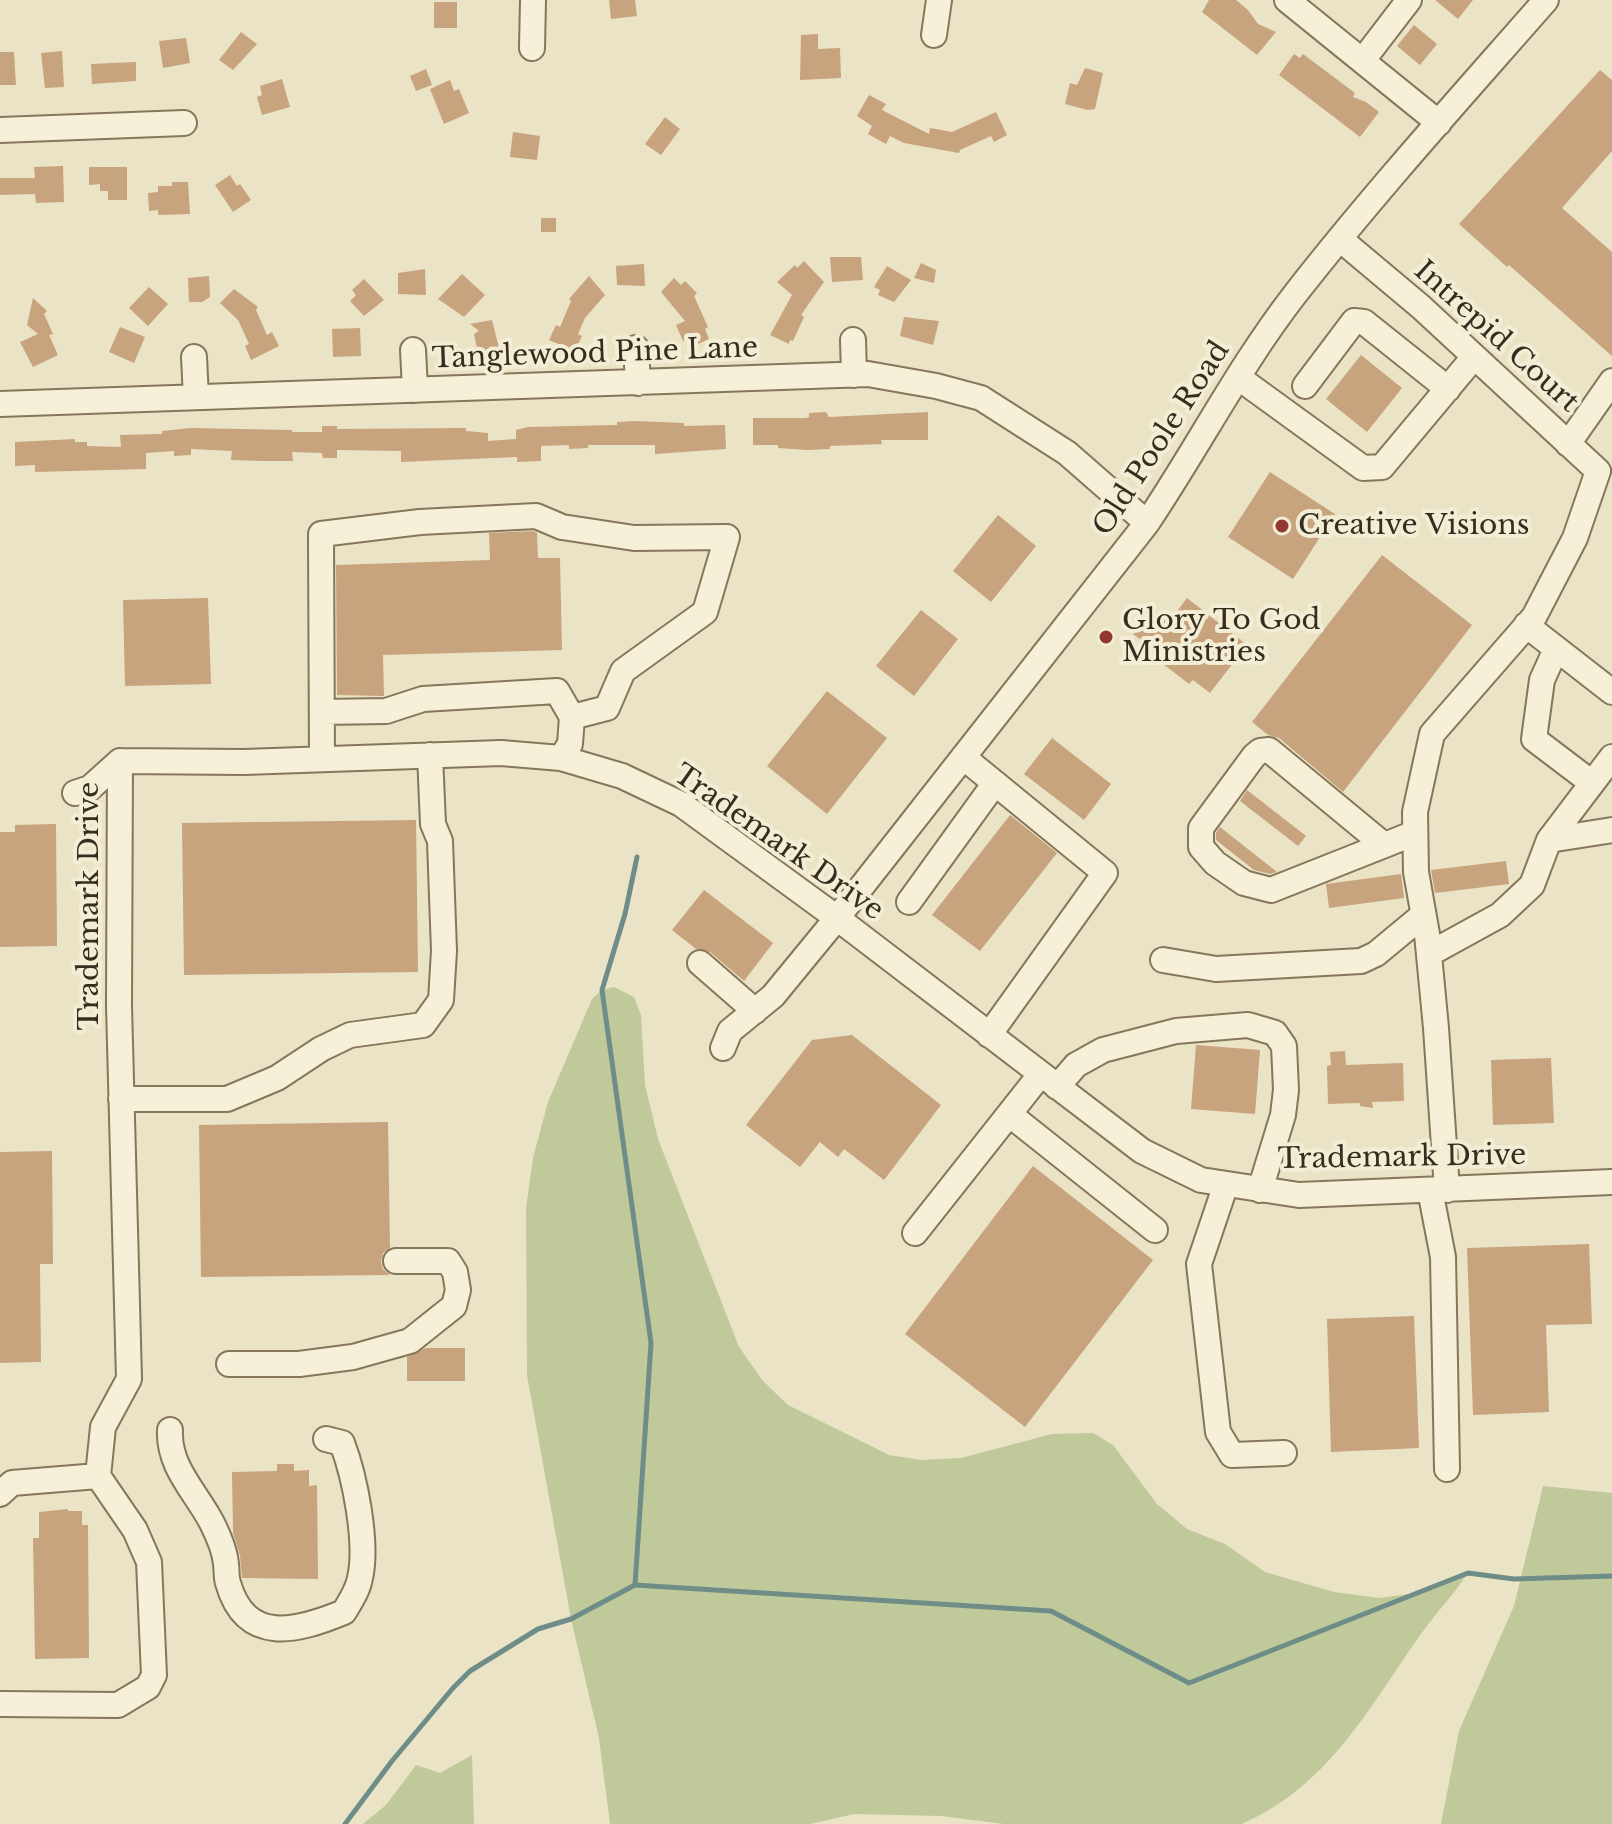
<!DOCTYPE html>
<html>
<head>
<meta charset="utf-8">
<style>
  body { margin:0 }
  canvas { display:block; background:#ebe3c5 }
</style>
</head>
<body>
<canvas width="1612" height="1824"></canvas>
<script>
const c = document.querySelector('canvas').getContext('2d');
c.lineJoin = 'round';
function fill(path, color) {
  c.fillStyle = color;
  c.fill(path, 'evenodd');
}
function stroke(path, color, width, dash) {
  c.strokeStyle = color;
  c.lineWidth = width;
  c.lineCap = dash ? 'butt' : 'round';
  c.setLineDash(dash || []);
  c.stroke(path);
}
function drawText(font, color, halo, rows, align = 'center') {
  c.font = font + ' "Libre Baskerville",serif';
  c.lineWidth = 8;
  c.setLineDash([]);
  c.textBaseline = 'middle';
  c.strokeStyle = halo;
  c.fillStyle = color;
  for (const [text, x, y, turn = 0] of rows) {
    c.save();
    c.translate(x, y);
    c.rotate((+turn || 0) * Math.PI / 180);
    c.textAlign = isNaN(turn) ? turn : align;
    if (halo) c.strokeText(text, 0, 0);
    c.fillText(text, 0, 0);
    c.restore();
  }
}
const green = new Path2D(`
  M614,987L634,997L641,1015L645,1085L658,1139L739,1347L763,1381L788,1405L889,1455L921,1460L961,1458L1052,1434L1093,1433L1113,1445L1157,1504L1187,1529L1225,1544L1265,1572L1334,1592L1379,1598L1424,1592L1468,1573C1452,1597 1432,1617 1416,1641C1366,1713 1327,1786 1242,1824H1004L941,1816L854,1814L810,1824H610L599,1738L571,1619L527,1375L526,1208L533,1158L548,1102L592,999L602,990Z
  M1543,1486L1612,1493V1824H1441L1459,1731L1514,1606Z
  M472,1755L474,1824H363L386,1805L416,1765L440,1773Z`);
const stream = new Path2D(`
  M635,1585L651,1343L602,990L625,914L637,857
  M345,1824L392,1761L453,1688L470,1671L538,1629L571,1619L635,1585L1051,1611L1189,1683L1468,1573L1514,1579L1612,1576`);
const building = new Path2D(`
  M609,0H635L637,16L611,19Z
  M1209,0H1236L1248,10L1258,24L1276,32L1257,55L1202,12Z
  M1435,0H1473L1458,19Z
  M434,2H457V28H434Z
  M1414,25L1437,44L1420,65L1397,46Z
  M241,32L257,44L233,70L219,60Z
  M818,34V49L840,48L841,78L800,80L801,35Z
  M186,38L190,63L163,68L159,41Z
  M62,51L64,87L45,88L41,53Z
  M0,52H14L16,85H0Z
  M1294,54L1300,58L1303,54L1355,93L1353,97L1366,102L1379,112L1360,137L1279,75Z
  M136,62V81L92,84L91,64Z
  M1085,68L1103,73L1095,109L1088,110L1065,104L1070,83L1077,85Z
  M426,69L432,85L416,91L410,76Z
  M1600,70L1612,80V151L1562,208L1612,252V356L1509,265L1507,267L1459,224Z
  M282,79L290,107L262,115L257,97L262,95L260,86Z
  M450,80L454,91L459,89L469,113L444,124L430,89Z
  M869,95L886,104L882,110L929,134L930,128L952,132L996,112L1007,135L994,142L991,136L960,150L959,153L904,143L890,136L886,144L868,134L872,126L857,116Z
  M665,117L680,129L661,155L645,144Z
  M513,132L540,136L537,160L510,157Z
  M63,166L64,202L36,203L35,194L0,195V178H35L34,167Z
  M89,167H127V200H108V191H100V184L89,185Z
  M230,175L237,186L240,184L251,200L233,212L215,185Z
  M172,182H188L190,214L158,215V210L149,211L148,193L158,192V186H172Z
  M541,218H556V232H541Z
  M830,257H861L863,280L832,282Z
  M804,261L824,282L801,315L804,317L793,341L790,340L789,344L770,335L792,295L777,282L795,265L797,268Z
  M921,263L936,270L934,283L914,278Z
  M644,264L645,286L617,285L616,266Z
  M887,266L911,280L894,302L878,295L880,290L874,287Z
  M425,269L426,295L398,294V273Z
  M462,274L485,295L464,317L438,299Z
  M209,276L210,297L202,302H189L188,278Z
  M589,276L605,295L585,318L578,334L582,336L575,351L549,340L556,325L560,327L571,301L569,299Z
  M674,278L681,285L685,281L697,293L694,296L708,327L705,329L709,339L691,347L687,339L683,341L676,325L685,321L661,292Z
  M364,279L384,300L364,316L350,301L356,295L352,290Z
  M149,287L168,304L148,326L129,308Z
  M234,289L258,307L256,310L267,335L272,332L279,346L251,360L245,346L249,344L238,320L220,303Z
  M33,298L47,311L44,314L53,334L49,335L58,355L33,367L20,342L38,334L27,325Z
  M904,317L939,321L933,345L900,336Z
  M492,320L500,352L498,349L478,353L474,334L479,331L470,324Z
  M120,327L145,337L134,363L109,352Z
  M360,328L361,356L333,357L332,329Z
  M1361,355L1402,388L1367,432L1326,399Z
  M826,412L829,417L928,412V440H881L882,444L830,446V449L807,450L778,448V445H753V418H806L809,417V413Z
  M636,421L684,423V426L725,425L726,449L655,454V445H588V448L569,449V445L541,446V461L517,462V457L401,462V451L337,450V458H323L322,453L292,452L293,461H262L231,460L232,451L191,449V455L174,456V451L146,453V469L35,472V465L15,466V442L75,439V442H87V446L121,447L120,435L162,434V431L190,428L292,430V432H322V426H337V429L466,428V431L488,433V441L516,439V430L528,427L617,425V422Z
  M1270,472L1335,514L1293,579L1228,537Z
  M998,515L1036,546L991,602L953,571Z
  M533,531L537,533L538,558H560L562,650L383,655L384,696L337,695L336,565L490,560L489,533Z
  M1382,555L1472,625L1343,792L1279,738L1268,735L1252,722Z
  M208,598L211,684L125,686L123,600Z
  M1187,598L1247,645L1210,693L1193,680L1189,684L1141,647L1144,642L1133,634L1152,609L1169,622Z
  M921,610L958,639L914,696L876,666Z
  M827,691L887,738L827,814L767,766Z
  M1052,738L1111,784L1084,820L1024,774Z
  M1247,790L1306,836L1298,846L1240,801Z
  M1010,815L1057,853L980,951L932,915Z
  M416,820L418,972L184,975L182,823Z
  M56,824L57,946L0,947V832H15V825Z
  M1220,827L1277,872L1270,874L1254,870L1216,840V833Z
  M1506,861L1509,884L1435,893L1431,870Z
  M1401,874L1404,898L1329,908L1326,884Z
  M704,890L773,943L744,981L710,952L696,949L672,930Z
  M852,1035L941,1105L884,1180L844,1149L838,1157L820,1142L800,1167L746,1125L812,1040Z
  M1196,1045L1260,1050L1255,1114L1191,1109Z
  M1345,1051L1346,1065L1403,1063L1404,1101L1372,1102L1373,1108L1360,1106V1103L1328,1104L1327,1066L1331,1065L1330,1052Z
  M1551,1058L1554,1123L1493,1125L1491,1060Z
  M388,1122L390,1248L383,1253L381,1262L383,1269L390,1275L201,1277L199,1125Z
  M52,1151L53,1264H40L41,1362L0,1363V1152Z
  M1033,1166L1153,1260L1025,1427L905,1334Z
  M1589,1244L1592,1324L1546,1325L1549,1412L1473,1415L1467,1248Z
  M1414,1316L1419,1448L1331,1452L1327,1319Z
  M425,1348H465V1381H407V1357Z
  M277,1464H294V1471L309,1470V1486L317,1485L318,1579L242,1578L240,1556L233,1533L232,1472L277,1471Z
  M68,1509V1511H82V1525H88L89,1658L35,1659L33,1538H39V1512Z`);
const minor = new Path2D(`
  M1287,0L1439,123
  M934,35L939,0
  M532,48L533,0
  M1363,60L1409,0
  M0,130L184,123
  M1340,239L1421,307L1598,471L1575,538L1534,617L1432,734L1415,812L1416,872L1427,934L1436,1028L1447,1190
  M853,340L854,375
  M636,348L638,383
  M413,350L415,390
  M194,357L196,397
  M1239,378L1363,468L1382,467L1474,357
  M1305,386L1354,321L1364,322L1448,389
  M0,404L868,374L936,386L981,398L1067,453L1147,523
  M1568,444L1612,381
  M1526,625L1612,692
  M1556,649L1542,680L1534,739L1592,783
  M322,712L386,711L423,699L557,691L572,717
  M963,757L1105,873L989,1035
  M322,759L321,534L420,522L536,516L562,527L634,538L727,537L705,612L623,671L607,708L572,717L570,744L561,758
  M75,793L90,788L120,761
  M1549,840L1612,830
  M1384,845L1269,750L1260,751L1254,756L1201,828V847L1215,863L1244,883L1271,890L1415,833
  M909,902L995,783
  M1429,954L1500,915L1532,885L1549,840L1612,757
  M1163,960L1216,969L1361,961L1376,954L1423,915
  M700,963L755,1011
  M723,1048L730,1031L773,996L837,918L1147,523C1198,447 1240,365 1296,293C1375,192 1462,96 1546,0
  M1057,1087L1076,1065L1103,1050L1176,1031L1248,1025L1275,1033L1284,1046L1286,1090L1283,1115L1260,1190
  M121,1099H227L277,1078L321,1049L350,1035L423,1025L441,1000L444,951L440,841L433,824L430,755
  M1009,1114L1155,1230
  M1226,1184L1199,1264L1218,1432L1232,1455L1284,1453
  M1430,1190L1443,1257L1447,1469
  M915,1233L1040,1075
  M229,1364H299L353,1357L410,1341L454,1306L458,1290L455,1272L448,1261H396
  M170,1430C168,1467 196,1492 212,1523C218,1535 225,1552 226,1564C227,1571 226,1577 228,1583C246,1646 298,1631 344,1612C350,1602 358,1590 360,1578C368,1543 355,1477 342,1443L326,1439
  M0,1494L12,1483L98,1476
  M0,1704L118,1705L148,1687L154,1675L149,1562L135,1530L98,1476L103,1427L129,1379L119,1006L120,761L244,762L501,753L561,758L622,776L681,804L837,918L1142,1151L1201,1180L1299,1195L1612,1182`);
const markers = [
  [1282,526,8,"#913830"],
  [1106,637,8,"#913830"]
];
const streetNames = [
  ["Intrepid Court",1496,337,42],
  ["Tanglewood Pine Lane",595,354,-2],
  ["Old Poole Road",1162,439,-57],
  ["Trademark Drive",778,843,35],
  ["Trademark Drive",90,906,-90],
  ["Trademark Drive",1402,1158,-1]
];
const poiNames = [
  ["Creative Visions",1298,526],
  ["Glory To God",1122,621],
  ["Ministries",1122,653]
];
fill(green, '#bfc99a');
stroke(stream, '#6e8d88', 5);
fill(building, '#c7a37e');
stroke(minor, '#85765c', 28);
stroke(minor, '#f7f0d8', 24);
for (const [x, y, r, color] of markers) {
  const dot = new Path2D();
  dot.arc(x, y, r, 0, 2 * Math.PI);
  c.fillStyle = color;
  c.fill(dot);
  stroke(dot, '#f3edd5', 3);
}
drawText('28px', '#372d1f', '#f3edd5', streetNames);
drawText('28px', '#372d1f', '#f3edd5', poiNames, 'left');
</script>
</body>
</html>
